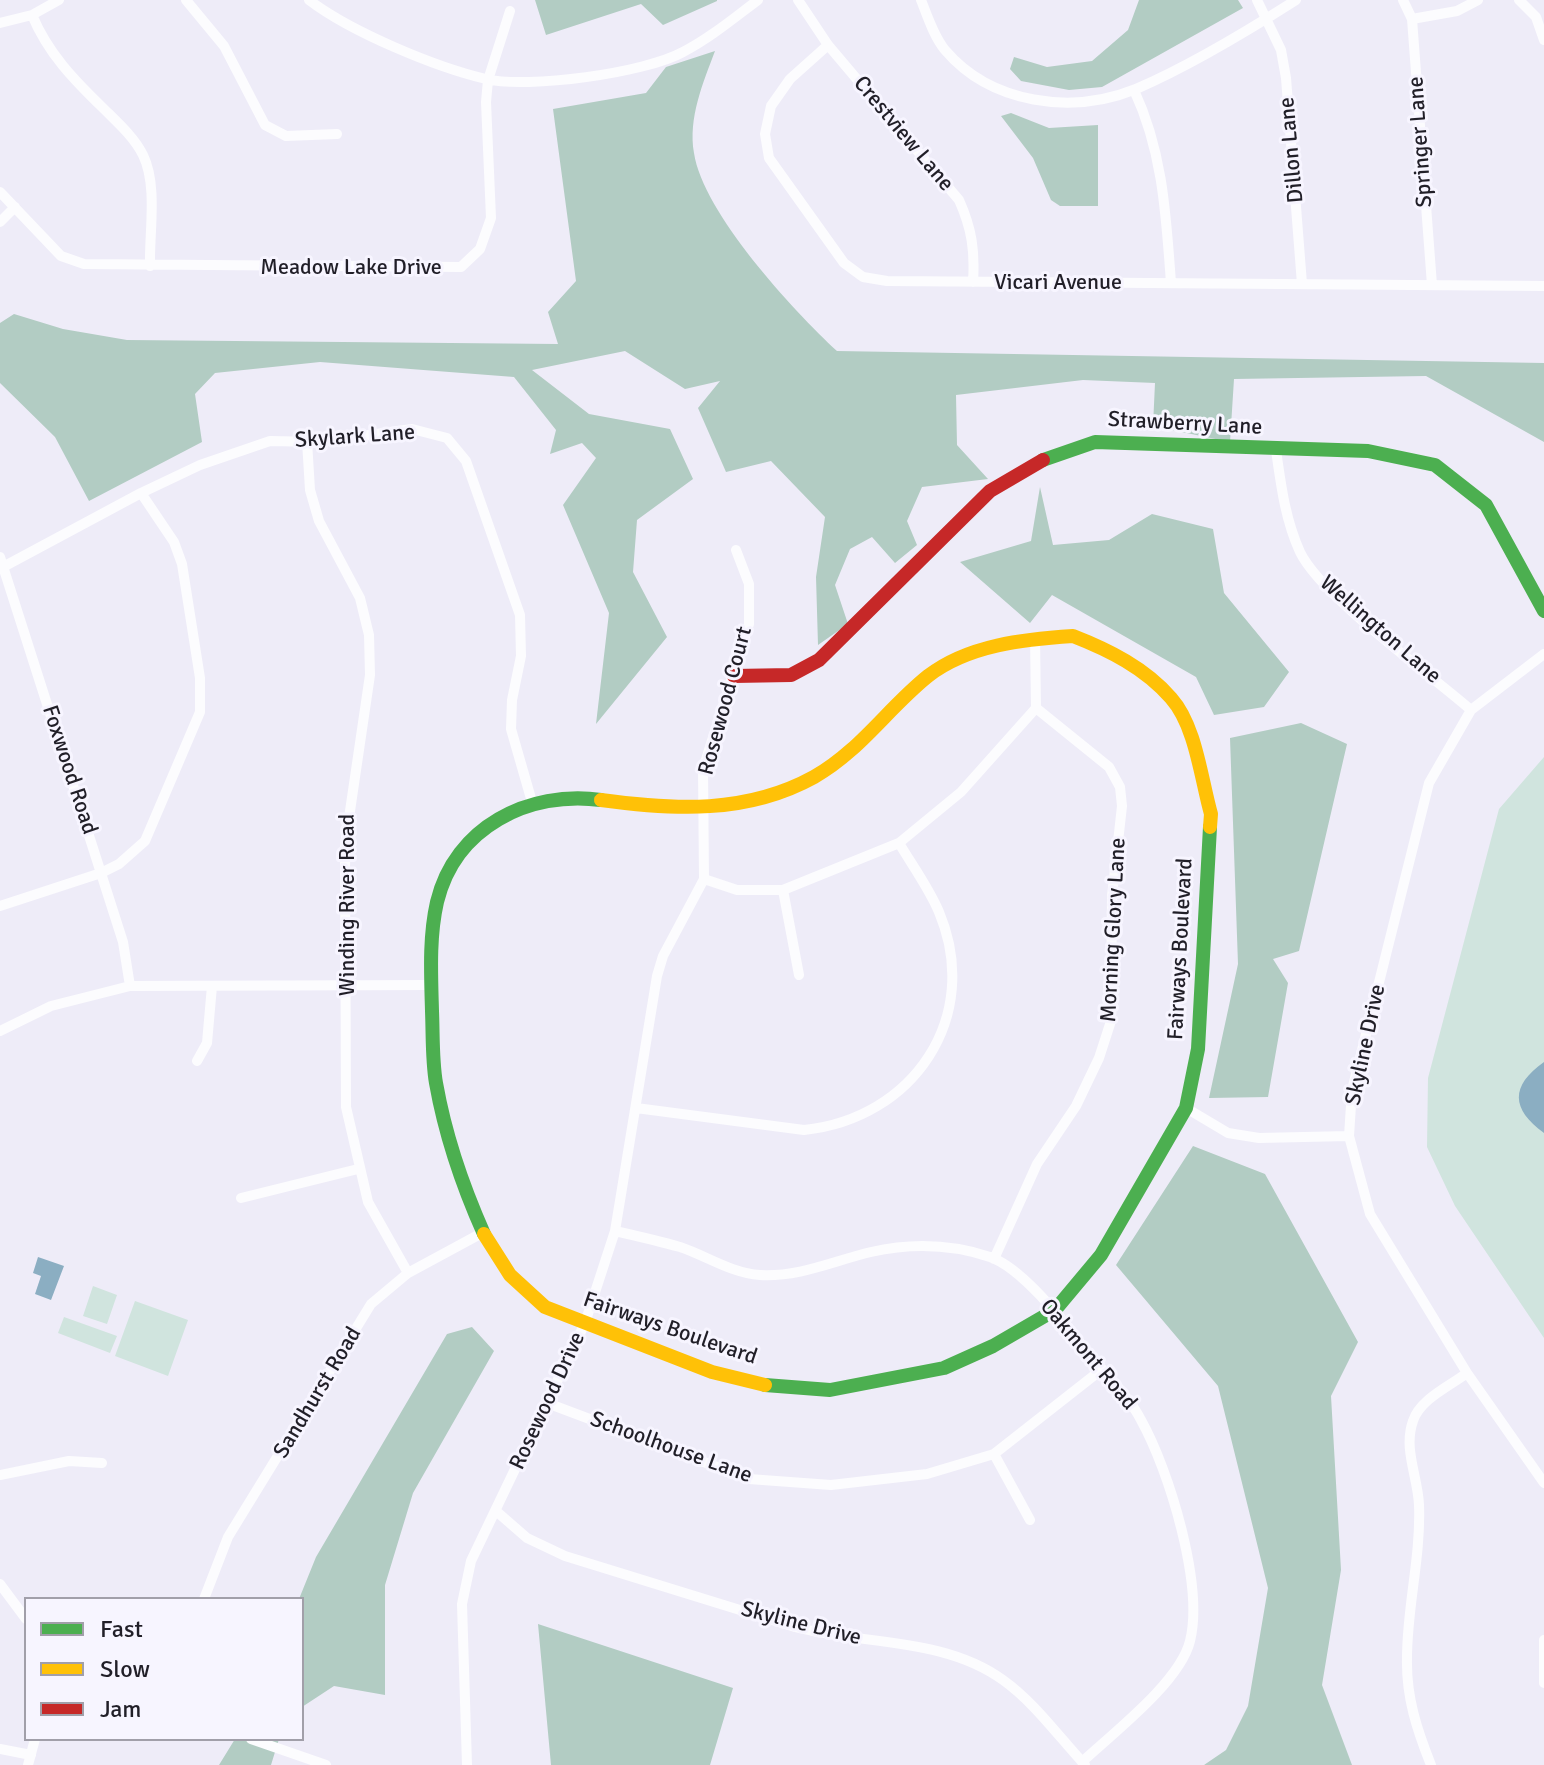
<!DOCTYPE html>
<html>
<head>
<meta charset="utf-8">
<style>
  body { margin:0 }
  #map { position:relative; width:1544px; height:1765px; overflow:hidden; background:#eeecf8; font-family:Signika,sans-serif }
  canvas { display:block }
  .legend { position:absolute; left:24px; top:1597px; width:280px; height:144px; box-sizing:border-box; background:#f7f5ff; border:2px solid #a19fa9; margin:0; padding:10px 14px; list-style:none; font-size:24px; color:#211f28 }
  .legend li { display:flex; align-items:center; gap:16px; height:40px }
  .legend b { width:40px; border:2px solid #a19fa9 }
</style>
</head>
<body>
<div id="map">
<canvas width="1544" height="1765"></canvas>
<ul class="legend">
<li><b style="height:10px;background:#4caf50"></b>Fast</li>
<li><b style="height:10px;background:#ffc107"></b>Slow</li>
<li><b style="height:10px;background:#c62828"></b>Jam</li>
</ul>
</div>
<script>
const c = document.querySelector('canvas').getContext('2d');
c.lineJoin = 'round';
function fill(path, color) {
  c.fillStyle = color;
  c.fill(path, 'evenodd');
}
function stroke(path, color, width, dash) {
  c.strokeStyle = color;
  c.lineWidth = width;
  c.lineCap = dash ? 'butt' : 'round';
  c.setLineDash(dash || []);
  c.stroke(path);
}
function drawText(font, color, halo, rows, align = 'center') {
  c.font = font + ' Signika,sans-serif';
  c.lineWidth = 6;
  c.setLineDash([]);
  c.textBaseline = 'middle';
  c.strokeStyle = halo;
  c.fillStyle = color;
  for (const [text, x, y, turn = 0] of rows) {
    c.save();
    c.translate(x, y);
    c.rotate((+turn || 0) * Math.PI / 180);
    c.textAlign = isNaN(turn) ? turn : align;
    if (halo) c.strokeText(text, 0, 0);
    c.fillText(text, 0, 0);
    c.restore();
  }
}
const green = new Path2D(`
  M1544,757V1338L1455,1206L1427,1147L1428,1078L1499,809Z
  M93,1286L117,1295L107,1324L83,1316Z
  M135,1301L188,1320L168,1376L115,1356Z
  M64,1317L117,1336L110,1353L58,1333Z`);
const forest = new Path2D(`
  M535,0H717V1L663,25L641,4L546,35Z
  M1139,0H1238L1243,8L1102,87L1069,90L1021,81L1010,69L1014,57L1047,67L1092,61L1128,30Z
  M715,51C703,83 688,118 694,153C703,213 793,310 837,351L1544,363V442L1426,376L1234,379L1230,442L1153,426L1155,383L1083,380L956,395L957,445L988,479L922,487L907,521L917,545L895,563L872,537L850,549L835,585L848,624L818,645L816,577L825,517L771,461L726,472L698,408L720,381L685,389L625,351L532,370L589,414L670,429L693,479L637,520L633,572L667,637L596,724L609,613L563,505L596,458L582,443L550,454L556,430L514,377L320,362L215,373L195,394L202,442L89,501L55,437L0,383V323L14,314L63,329L127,340L558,344L548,312L576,281L553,109L646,93L666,67Z
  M1011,113L1049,128L1098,125V206H1060L1051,200L1033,158L1001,116Z
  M1040,487L1053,545L1109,540L1152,514L1213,529L1224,593L1289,672L1264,707L1214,715L1196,677L1052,595L1030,623L960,562L1031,541Z
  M1301,723L1347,744L1299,951L1273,959L1288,983L1268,1097L1209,1098L1238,964L1230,738Z
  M1193,1146L1265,1174L1358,1342L1331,1396L1341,1570L1322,1685L1352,1765H1204L1226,1750L1248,1706L1268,1588L1218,1386L1116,1265Z
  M472,1327L494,1351L413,1493L385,1585V1695L334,1686L302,1707V1599H299L316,1557L447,1334Z
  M538,1624L733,1688L710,1765H551Z
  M235,1739H279L271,1765H219Z`);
const water = new Path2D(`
  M1544,1062V1133C1511,1109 1510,1086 1544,1062Z
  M38,1257L64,1266L51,1300L35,1294L41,1276L33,1273Z`);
const street = new Path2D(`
  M186,0L224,46L265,125L286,136L337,134
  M309,0C351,32 435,67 486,79C528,89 645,73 683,52C710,38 734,18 758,0
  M798,0L828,45L959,200C972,229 975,251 973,282
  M921,0C927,15 934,37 945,50C991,104 1072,115 1136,89C1187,67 1249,30 1296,0
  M1257,0L1281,50L1286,78L1302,284
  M1403,0L1412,19L1432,285
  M1519,0L1536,17L1544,40
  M32,15C48,53 73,79 103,108C117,122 134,137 143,155C158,186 149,233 150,266
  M1412,19L1457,11L1478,0
  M0,23L32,15L59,0
  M828,45L790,79L771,106L765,134L769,158L844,263L863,277L887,281L1544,286
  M1134,90C1163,152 1166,215 1171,283
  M0,192L61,256L84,264L461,267L480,249L491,218L486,102L488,80L510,11
  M0,222L15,207
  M307,441L310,490L319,521L360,598L369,635L370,675L345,845L346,1107L368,1202L408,1273
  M1276,450C1281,485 1285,519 1300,552C1321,596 1430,674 1471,710
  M0,557L123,942L130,986
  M3,567L141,493L200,465L270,441L319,442L412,429L447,438L466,461L520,615L521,656L512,700L511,729L532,802
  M1544,654L1471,710L1429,783L1352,1090L1349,1136L1370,1214L1467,1373L1544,1483
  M704,879L737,890H783L899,843L961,792L1036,708L1035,638
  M783,890L799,975
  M0,906L101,873L119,864L145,841L200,712V678L182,564L174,542L141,493
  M0,1031L51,1006L130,986L432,985
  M197,1061L207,1043L212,986
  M636,1108L804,1130C913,1119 983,1017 939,912C929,888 912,865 899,843
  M1186,1108L1228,1133L1259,1138L1349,1136
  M241,1198L358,1169
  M615,1231C637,1236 659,1241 680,1247C707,1256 731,1273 760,1275C800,1277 833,1261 871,1252C911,1243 951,1244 990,1257C1020,1267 1062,1319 1081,1344C1100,1369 1127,1393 1141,1420C1169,1470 1204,1585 1190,1641C1180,1682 1113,1733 1082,1762
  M994,1259L1037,1164L1076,1106L1099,1058L1111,1021L1112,896L1122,806L1120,787L1109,767L1036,708
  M547,1403L749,1479L831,1485L927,1474L994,1454L1101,1370
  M994,1454L1030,1520
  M0,1475L69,1461L102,1463
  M496,1511L527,1538L565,1556L795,1627C863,1645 944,1637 1003,1680C1034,1702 1059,1737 1085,1765
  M0,1584L26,1619
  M204,1599L228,1537L371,1304L408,1273L482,1233
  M1544,1640V1683
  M251,1739L326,1765
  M0,1749L31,1755
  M28,1765L35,1739
  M467,1765L462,1604L471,1561L585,1323L615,1231L657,976L663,956L704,879L703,769L749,624V584L736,550
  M1431,1765C1417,1730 1406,1697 1407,1658C1407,1607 1421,1557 1419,1505C1418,1477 1403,1449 1413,1421C1420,1399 1450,1386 1467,1373`);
const fast = new Path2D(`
  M1043,460L1095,442L1368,451L1435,465L1486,505L1544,611
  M484,1234C463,1187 445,1134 436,1083C432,1060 433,1035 432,1011C431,974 429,937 437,902C455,827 529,790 601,800
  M765,1385L830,1390L944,1368L993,1346L1055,1310L1101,1255L1186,1108L1198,1049L1210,827`);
const slow = new Path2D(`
  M1073,636C1109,650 1145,668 1171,698C1196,726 1201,779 1211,814L1210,827
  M601,800C674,810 747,814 814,777C860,751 888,708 928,676C968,645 1025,639 1073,636
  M484,1234L510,1275L545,1307L712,1372L765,1385`);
const jam = new Path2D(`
  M734,676L791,675L819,660L990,491L1043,460`);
const streetNames = [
  ["Crestview Lane",903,134,50],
  ["Springer Lane",1421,142,-94],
  ["Dillon Lane",1292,150,-95],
  ["Meadow Lake Drive",351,268],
  ["Vicari Avenue",1058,283],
  ["Strawberry Lane",1185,424,3],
  ["Skylark Lane",355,437,-4],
  ["Wellington Lane",1380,630,41],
  ["Rosewood Court",726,701,-75],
  ["Foxwood Road",69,770,72],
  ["Winding River Road",348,905,-90],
  ["Morning Glory Lane",1114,930,-87],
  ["Fairways Boulevard",1181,949,-87],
  ["Skyline Drive",1366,1045,-78],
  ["Fairways Boulevard",670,1329,19],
  ["Oakmont Road",1088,1355,50],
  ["Sandhurst Road",318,1393,-59],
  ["Rosewood Drive",548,1401,-65],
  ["Schoolhouse Lane",671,1448,20],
  ["Skyline Drive",801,1624,14]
];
fill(green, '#d0e4de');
fill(forest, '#b2ccc3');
fill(water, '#8baec2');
stroke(street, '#fcfcfe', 10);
stroke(fast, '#4caf50', 14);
stroke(slow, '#ffc107', 14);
stroke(jam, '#c62828', 14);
drawText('22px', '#211f28', '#f7f5ff', streetNames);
</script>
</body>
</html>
